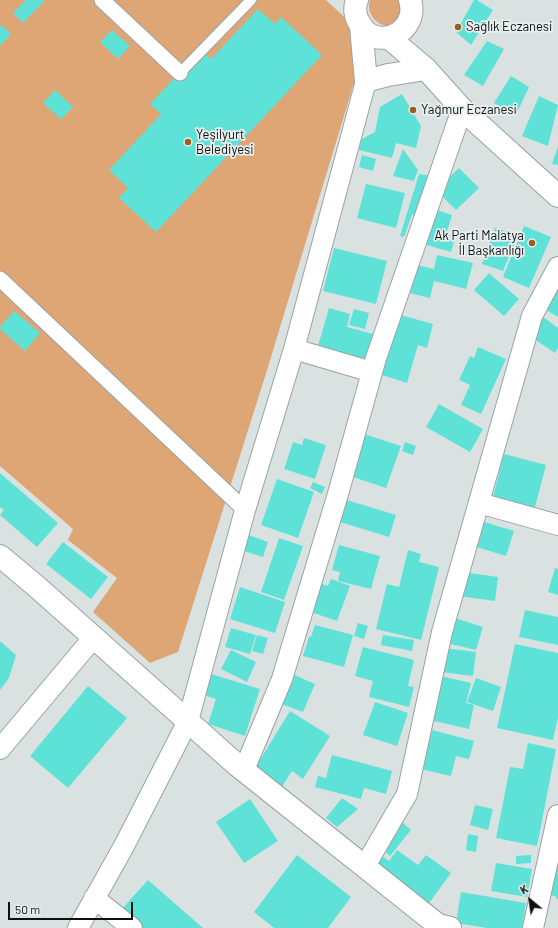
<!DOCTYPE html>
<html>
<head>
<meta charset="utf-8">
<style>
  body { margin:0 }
  #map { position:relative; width:558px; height:928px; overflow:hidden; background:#dae2e1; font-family:Barlow,sans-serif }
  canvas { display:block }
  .north { position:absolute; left:510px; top:880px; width:40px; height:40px; -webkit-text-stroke:3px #e8efee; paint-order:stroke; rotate:331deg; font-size:11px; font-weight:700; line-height:16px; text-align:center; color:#0e1010 }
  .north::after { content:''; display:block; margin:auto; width:14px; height:18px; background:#0e1010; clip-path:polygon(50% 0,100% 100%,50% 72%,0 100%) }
  .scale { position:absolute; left:8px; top:902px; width:125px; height:18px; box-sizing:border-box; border:2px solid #0e1010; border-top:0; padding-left:5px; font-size:12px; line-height:14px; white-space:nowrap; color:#0e1010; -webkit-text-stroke:3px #e8efee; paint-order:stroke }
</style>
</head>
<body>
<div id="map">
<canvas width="558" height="928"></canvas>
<div class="north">K</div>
<div class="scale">50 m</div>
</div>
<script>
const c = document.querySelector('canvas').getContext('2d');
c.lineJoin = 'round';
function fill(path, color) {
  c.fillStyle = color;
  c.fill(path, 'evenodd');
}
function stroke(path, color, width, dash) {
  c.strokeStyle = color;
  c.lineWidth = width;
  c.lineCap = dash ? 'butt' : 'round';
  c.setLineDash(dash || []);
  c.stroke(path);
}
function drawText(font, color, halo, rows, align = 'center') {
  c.font = font + ' Barlow,sans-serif';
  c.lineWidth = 3.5;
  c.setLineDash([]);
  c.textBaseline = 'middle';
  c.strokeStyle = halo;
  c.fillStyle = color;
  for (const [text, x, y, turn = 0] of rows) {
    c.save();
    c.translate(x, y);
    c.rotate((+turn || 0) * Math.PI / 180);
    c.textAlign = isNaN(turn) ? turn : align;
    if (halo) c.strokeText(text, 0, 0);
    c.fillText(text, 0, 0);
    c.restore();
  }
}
const green = new Path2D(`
  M0,0H326L355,27L363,53L268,367L178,652L150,663L93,612L117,578L68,540L73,529L0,466Z
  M370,0H403L404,8C402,12 399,18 396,22C384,33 364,16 370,0Z`);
const building = new Path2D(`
  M26,0H45L23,23L13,13Z
  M474,0H477L493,10L471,45L456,32Z
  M258,9L275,24L281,17L322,55L156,232L119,198L128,188L109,170L161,114L150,104L201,50L211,59Z
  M2,25L11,34L0,46V27Z
  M112,30L130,46L118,59L100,42Z
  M487,41L504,49L483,86L464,75Z
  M511,76L529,87L516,115L494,103Z
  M55,90L73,107L61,119L43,103Z
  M402,94L421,126L416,148L396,143L392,158L359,150L362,139L375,132L380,107Z
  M539,96L558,105L548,146L522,136Z
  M558,146V165L552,164Z
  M403,149L418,170L414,181L393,176Z
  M362,155L376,159L373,171L359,167Z
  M459,168L479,188L456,210L436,190Z
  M419,174L432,176L422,216L412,215L404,237L400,236Z
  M366,184L405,193L396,228L357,218Z
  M431,208L452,215L445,238L454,241L451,252L420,243Z
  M524,226L551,237L529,288L503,277Z
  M495,228L518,235L503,271L482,264Z
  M334,248L387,261L376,304L323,291Z
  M437,255L473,263L466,289L434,281L430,298L405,292L412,264L434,269Z
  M489,273L519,299L504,316L474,290Z
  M558,285V317L544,309Z
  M329,308L350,314L347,327L373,334L364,366L316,353Z
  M354,309L369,313L365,329L349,325Z
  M14,311L40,333L25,351L0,329V327Z
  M397,314L433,324L427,348L418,345L407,383L379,374Z
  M542,316L558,328V348L555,353L528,335Z
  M478,347L506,359L481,414L461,405L470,385L459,380L470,356L474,358Z
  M439,404L483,429L470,452L426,427Z
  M364,434L401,446L386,488L350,476Z
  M304,438L326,445L315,479L284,469L293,442L302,445Z
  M405,442L416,446L413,455L402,451Z
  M504,454L546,465L534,511L492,501Z
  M0,473L58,523L37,547L0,515L4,510L0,507Z
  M277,479L314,492L298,538L261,525Z
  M313,482L325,487L322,494L310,488Z
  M347,500L396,515L389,537L340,522Z
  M478,520L514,531L506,556L470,545Z
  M249,535L268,542L263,557L244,551Z
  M279,538L303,546L284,600L261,592Z
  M63,542L108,577L91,599L46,564Z
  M339,545L380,556L371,589L338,581L340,572L332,570Z
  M408,550L421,554L419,562L439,567L421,640L376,629L387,584L399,587Z
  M555,568L558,569V595L548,592Z
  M462,572L498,577L495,601L459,596Z
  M331,579L350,586L337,621L308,611L319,583L328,586Z
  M240,587L285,602L275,633L230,619Z
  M525,610L558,617V645L519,637Z
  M455,618L483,627L476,650L446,643Z
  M358,623L368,626L364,639L354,636Z
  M315,625L353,635L344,667L303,656L309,637H311Z
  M231,628L256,635L250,654L225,647Z
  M257,635L268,638L263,654L252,651Z
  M383,635L414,640L412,651L381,645Z
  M0,641L16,655L9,678L0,690Z
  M515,644L558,653V717L553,740L497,728Z
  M363,647L414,660L408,686L414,687L409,707L369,697L373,681L355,676Z
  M445,648L476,652L473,676L441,672Z
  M231,650L256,662L247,682L221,669Z
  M208,673L260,689L245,736L208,724L216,699L201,694Z
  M290,673L315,684L303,712L279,703Z
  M441,676L471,683L466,703L474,705L469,729L430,720Z
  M476,678L501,687L493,711L467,702Z
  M88,686L127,718L68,788L30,756Z
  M375,702L408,713L397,746L363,735Z
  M290,711L330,736L303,779L292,771L280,790L252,773Z
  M432,730L474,741L469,759L456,756L451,776L416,768L423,742L429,744Z
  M528,743L556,749L537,846L496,838L510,767L523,769Z
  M332,755L392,771L386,794L364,788L361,799L315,787L318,776L326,778Z
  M342,798L358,809L337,827L326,818Z
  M250,799L278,841L244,863L216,822Z
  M475,805L493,809L488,830L470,825Z
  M401,821L411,830L390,856L379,847Z
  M468,834L478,836L476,852L466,850Z
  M558,849V899L556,898V896L548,895Z
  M397,850L418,865L426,855L451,873L427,906L370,864L378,853L389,861Z
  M297,855L351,897L328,928H274L254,912Z
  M531,855V863L516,864V856Z
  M496,863L532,869L527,897L491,891Z
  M148,880L203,928H140L120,911Z
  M461,892L526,903L522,928H487L456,923Z`);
const service = new Path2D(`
  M180,73L251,0`);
const pedestrian = new Path2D(`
  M102,0L180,73
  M0,279L245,510`);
const minor = new Path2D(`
  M294,349L372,372
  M479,503L558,525
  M0,749L94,637
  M244,770L282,679L338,494L376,358L462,109
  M365,866L407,794L442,632L532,316L558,267
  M94,898L132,928
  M78,928L124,846L188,721L245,510L294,349L366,81
  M533,928L558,815`);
const tertiary = new Path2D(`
  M357,0C354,8 355,17 360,24C376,53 420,32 410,0
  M361,27L366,81
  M388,37L426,69L462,109L558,196
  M366,81L388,75L426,69
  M0,556L36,586L237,765L438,925L450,928`);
const markers = [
  [458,27,4,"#9b5e21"],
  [413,110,4,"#9b5e21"],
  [188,142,4,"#9b5e21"],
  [532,243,4,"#9b5e21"]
];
const poiNames = [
  ["Sağlık Eczanesi",466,27],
  ["Yağmur Eczanesi",421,110],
  ["Yeşilyurt",196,135],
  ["Belediyesi",196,150],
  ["Ak Parti Malatya",524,236,"right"],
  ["İl Başkanlığı",524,251,"right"]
];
fill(green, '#dea575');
fill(building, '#5ee2d8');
stroke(service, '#9ba2a1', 12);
stroke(pedestrian, '#9ba2a1', 17);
stroke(minor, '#9ba2a1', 22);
stroke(tertiary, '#9ba2a1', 24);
stroke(service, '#fff', 10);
stroke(pedestrian, '#fff', 15);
stroke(minor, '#fff', 20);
stroke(tertiary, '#fff', 22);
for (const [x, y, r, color] of markers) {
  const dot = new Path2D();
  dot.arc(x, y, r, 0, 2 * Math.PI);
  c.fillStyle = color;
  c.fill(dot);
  stroke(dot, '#e8efee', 1.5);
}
drawText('13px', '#0e1010', '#e8efee', poiNames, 'left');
</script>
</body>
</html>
